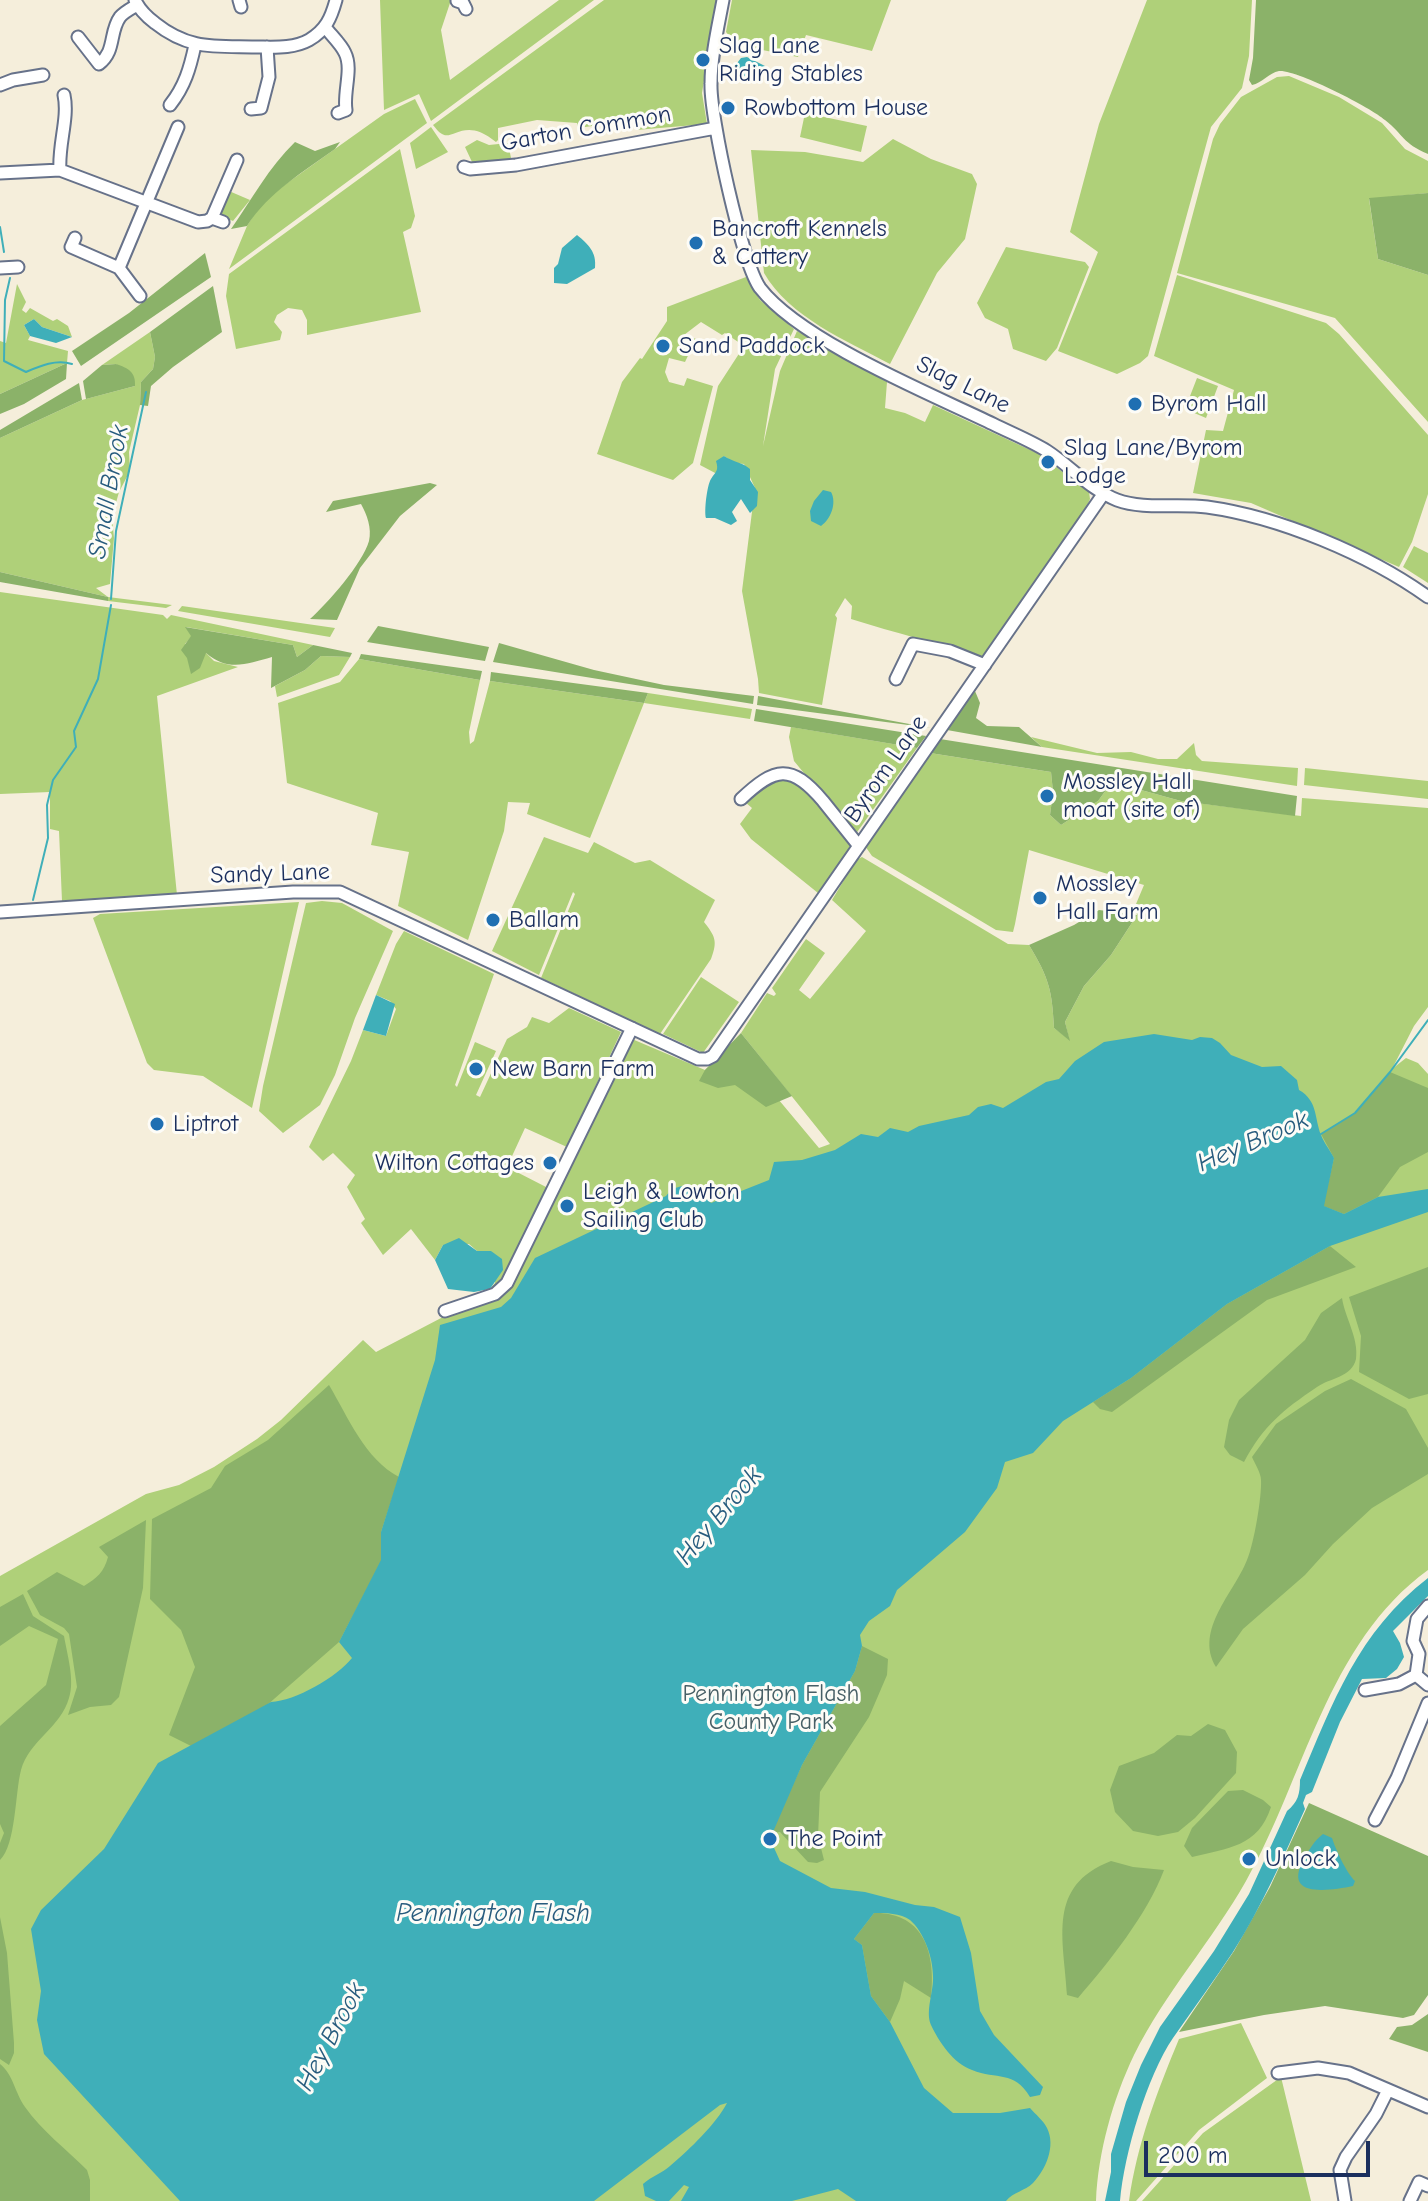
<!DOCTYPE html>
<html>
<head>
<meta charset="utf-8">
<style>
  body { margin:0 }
  #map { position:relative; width:1428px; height:2201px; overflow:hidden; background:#f5eedb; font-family:"Comic Neue",sans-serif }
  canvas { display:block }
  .scale { position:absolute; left:1144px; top:2141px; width:226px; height:36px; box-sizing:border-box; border:4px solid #1b2f5e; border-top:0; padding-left:10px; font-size:24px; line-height:28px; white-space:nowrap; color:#1b2f5e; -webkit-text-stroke:6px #fdfcf7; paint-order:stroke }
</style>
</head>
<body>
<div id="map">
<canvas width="1428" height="2201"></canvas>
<div class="scale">200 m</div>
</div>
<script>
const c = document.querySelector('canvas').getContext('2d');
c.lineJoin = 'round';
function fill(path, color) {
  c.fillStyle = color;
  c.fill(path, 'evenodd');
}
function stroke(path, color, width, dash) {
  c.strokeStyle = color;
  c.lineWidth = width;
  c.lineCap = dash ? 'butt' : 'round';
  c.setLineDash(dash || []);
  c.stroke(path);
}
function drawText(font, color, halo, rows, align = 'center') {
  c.font = font + ' "Comic Neue",sans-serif';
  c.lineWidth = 6;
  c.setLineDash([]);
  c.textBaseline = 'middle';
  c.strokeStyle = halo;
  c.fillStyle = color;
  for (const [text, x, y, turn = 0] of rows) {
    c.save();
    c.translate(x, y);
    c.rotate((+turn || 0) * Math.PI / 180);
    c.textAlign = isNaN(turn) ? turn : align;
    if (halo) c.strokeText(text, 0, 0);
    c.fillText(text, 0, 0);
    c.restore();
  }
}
const green = new Path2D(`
  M380,0H451L441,30L450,80L559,0H594L431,121L419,94L384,110Z
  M604,0H717L702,93L707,124L636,130L635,120L578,128L577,123L537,120L498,128V140L496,142C465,116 453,141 442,134C438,132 436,128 433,125Z
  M732,0H891L872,51L806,35L798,57L737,45L726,32Z
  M1147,0H1252L1249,56L1242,88L1211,127L1148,356L1140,363L1117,374L1058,351L1098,252L1070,232L1099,124Z
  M1289,76L1339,97L1382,123L1405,149L1428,161V193L1369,199L1378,259L1428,275V422L1335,318L1177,273L1213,139L1220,124L1241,97L1277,77Z
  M415,99L427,123L229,269L247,226L258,208L276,191L384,114Z
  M805,113L867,126L861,152L800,137Z
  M431,127L448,152L416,169L410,143Z
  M893,139L931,159L972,174L977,184L965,239L937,273L890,364C847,341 789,317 764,273L751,150L805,152L863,162Z
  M477,140L489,145L508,143L512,163L472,162L465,147Z
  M400,149L415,216L411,228L403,232L421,312L307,335V320L302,310L288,308L277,315L274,322L282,332L280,340L236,349L226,296L229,274Z
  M229,191L250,200L233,221L219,215Z
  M1006,247L1085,262L1089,267L1057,348L1046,361L1013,349L1008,329L985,318L977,303Z
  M1177,275L1326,323L1339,334L1428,435V494L1412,542L1399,567L1251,503L1193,493L1206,430L1223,431L1234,390L1154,356Z
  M746,277L760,300L794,329L775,369L763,446L780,371L797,331L887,382L885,408L905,413L925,422L933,405L1039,454L1089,492L1090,499L1087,506L982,659C939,643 895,633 851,619L852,606L845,598L835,615L837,618L822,705L759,693L758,679L742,591L755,488L744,464L734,463L724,456L717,474L700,465L718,386L744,346L725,333L722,335L701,322L684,335L696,339L685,362L669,358L665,372L669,382L684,386L687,378L713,386L693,463L673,480L597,454L622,382L640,358L642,359L667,321V307Z
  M17,284L26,302L22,310L26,313L30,308L53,321L57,319L68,326L72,337L42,327L34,319L24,325L30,336L28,340L68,351L67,363L0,394V341L6,343Z
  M150,332L155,357L153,369L141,382L140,405L129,452L130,471L119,492L112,517L114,538L110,584L96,588L108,597L172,605L166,608L108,601V597L0,572V438L82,400L135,386L116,364L102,365Z
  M1197,378L1218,386L1206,418L1185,409Z
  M1414,546L1428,553V583L1403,567Z
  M0,592L163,615L167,619L171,615L313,645L297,657L293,645L186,627L192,636L185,644L206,653L214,661L238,667L157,696L177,895L62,901L59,831L50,829V792L0,794Z
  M182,606L335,628L330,637L178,611Z
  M321,656L350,657L339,675L277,697L275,686L305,670Z
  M359,659L480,680L469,732L470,744L474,741L490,681L644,703L648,693L752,709L750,719L644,703L590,838L527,814L530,803L508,802L504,831L468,940L398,906L409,852L371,845L378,813L287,783L278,703L340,682Z
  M791,727L917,748L855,835L794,761L789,737Z
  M1031,737L1097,753L1131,752L1158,759H1177L1194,743L1196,755L1202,761L1298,768L1297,786L1042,747Z
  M930,753L1051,772L1053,792L1050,815L1061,825L1098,801L1112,782L1181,801L1301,816L1302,798L1428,808V1007L1414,1026L1392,1069L1406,1058L1418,1063L1428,1074V1570C1327,1643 1304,1779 1246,1881C1212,1941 1165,1993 1134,2055C1113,2099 1098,2152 1096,2201H0V1576L146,1494L179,1485L214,1467L257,1439L281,1420L363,1340L376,1352L443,1317L494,1300L511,1286L632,1039L705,1070L733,1045L819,1148L830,1144L741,1033L767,993L774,996L776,994L772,988L806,939L825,953L799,990L810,999L866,931L832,900L856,860L862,857L1008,944L1029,945C1049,978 1052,990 1054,1028L1069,1039L1065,1022L1084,986L1111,955L1137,915L1136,904L1144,885L1029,850L1015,924L1013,932L996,930L872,856L865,846Z
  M1305,768L1428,781V799L1304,785Z
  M791,777L818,799L851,846L818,893L751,839L740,824L752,808L745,802L767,781Z
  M544,837L588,853L594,842L635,863L650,860L715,900L704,922C715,936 718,941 711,959L660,1034L541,978L575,894L573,892L539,975L492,951Z
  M322,901L342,903L393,931L355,1018L335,1075L320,1105L283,1133L259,1111L263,1086L306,903Z
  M299,902L252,1108L203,1076L154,1070L147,1063L93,918L100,914Z
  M404,931L494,974L455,1085L457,1087L475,1042L496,1051L476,1095L480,1097L507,1039L527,1027L532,1017L549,1023L569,1008L621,1032L567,1147L525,1128L507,1167L548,1188L504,1282L498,1288L490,1289L495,1283L491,1251H477L469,1244L443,1245L435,1260L411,1229L383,1255L361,1223L365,1219L347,1187L355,1175L333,1153L323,1161L309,1147L351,1061L363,1030L386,1036L396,1009L390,1001L376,995L396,944Z
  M701,977L739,1002L703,1053L663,1034Z
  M1241,2023L1267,2078L1199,2130L1136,2201H1129C1137,2144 1157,2092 1179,2039Z
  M1281,2077L1311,2201H1142L1203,2133Z`);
const forest = new Path2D(`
  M1256,0H1428V154C1402,143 1404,135 1385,120C1372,108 1296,69 1279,71C1269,73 1262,83 1252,85L1249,80L1253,58Z
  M295,142L315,151L340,142L335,149C303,172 269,192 247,226L231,229C252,199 269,167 295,142Z
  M1428,193V275L1378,259L1369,198Z
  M205,253L211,277L81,366L72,351L129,313Z
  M213,286L222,332L173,367L151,386L148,406L140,405L141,382L153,369L155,357L150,332Z
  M67,363L66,379L24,404L0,414V394Z
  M116,364C128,368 136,372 135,386L86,399L83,381L102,365Z
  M79,383L82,400L0,438V430Z
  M430,483L437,485L400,516L360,568L337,620L310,619C327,604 363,563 369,541C372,528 367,515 361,504L326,512L333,501Z
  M0,572L108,597V601L0,582Z
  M378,626L489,647L485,661L367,642Z
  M185,627L293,645L297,657L313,645L352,653L350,657L321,656L305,670L271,688L272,657C247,664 228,672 206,653L200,668L191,674L187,658L181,650L191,636Z
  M499,643L594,670L664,685L754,696L753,704L493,662Z
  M361,654L482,671L480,680L359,659Z
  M491,672L648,693L644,703L490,681Z
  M975,691L980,703L976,718L987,726L1019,727L1042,747L947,730Z
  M758,696L931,728L757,705Z
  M756,709L926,736L917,748L754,721Z
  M940,739L1297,796L1295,816L1181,801L1112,782L1098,801L1061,825L1050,815L1053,792L1051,772L930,753Z
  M1099,910L1137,915L1111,955L1084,986L1065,1022L1070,1041L1054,1028C1052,990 1049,978 1029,945L1074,925Z
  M741,1033L792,1096L766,1107L735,1085L718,1088L699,1081L705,1070Z
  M1390,1072L1428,1088V1152L1400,1167L1378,1197L1344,1214L1323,1206L1334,1158L1321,1134L1355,1113Z
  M1330,1246L1356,1267L1267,1300L1112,1412L1100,1409L1093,1402L1131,1378L1227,1304Z
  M1428,1267V1394L1409,1399L1359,1372L1361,1336L1349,1297Z
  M1342,1298C1345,1318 1359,1338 1356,1359C1352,1377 1330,1378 1317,1387C1283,1410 1263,1426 1244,1462L1230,1455L1224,1447L1229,1420L1239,1400L1305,1340L1321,1313Z
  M1351,1379L1406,1409L1428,1448V1474L1372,1508L1333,1544L1305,1575L1243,1629L1216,1667C1194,1630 1234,1593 1247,1560C1254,1544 1262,1496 1261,1480C1261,1473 1255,1464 1252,1457L1276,1424L1325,1391Z
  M329,1385C348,1417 365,1459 399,1477L381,1532L382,1560L339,1642L266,1706L191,1746L169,1735L195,1667L181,1630L150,1599L152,1519L211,1488L225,1466L268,1440Z
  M146,1520L143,1588L119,1697L111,1705L90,1707L68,1715L77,1687L69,1634L64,1628L40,1615L27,1591L57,1572L84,1586C97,1578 104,1572 108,1557L99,1547Z
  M23,1594L33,1616L64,1636C67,1654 75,1680 69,1698C61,1727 29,1741 21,1770C15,1793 16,1845 0,1860V1843L4,1833L0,1824V1726L46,1685L58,1639L29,1626L0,1646V1607Z
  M862,1646L888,1659L887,1675L869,1717L820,1792L818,1836L824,1860L817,1863L808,1862L780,1832L771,1833L802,1765L855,1671Z
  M1208,1724L1225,1730L1237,1752L1236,1773L1195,1818L1178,1832L1158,1836L1133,1831L1115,1812L1110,1790L1119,1766L1154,1753L1177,1735L1191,1736Z
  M1243,1790L1263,1800L1271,1807C1258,1847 1228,1848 1192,1857L1184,1846L1192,1828L1228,1791Z
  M1309,1803L1428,1856V1995L1414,2015L1403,2018L1325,2006L1264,2015L1179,2032L1234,1951L1270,1887Z
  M1111,1861L1133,1867L1164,1870C1147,1915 1109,1962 1078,1998L1067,1995C1064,1939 1046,1886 1111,1861Z
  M874,1913C925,1912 936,1955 931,1998L904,1981L900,1999L890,2022L871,1996L862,1945L854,1939Z
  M0,1917L7,1953L14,2043V2053L9,2065L0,2059Z
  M1428,2014V2052L1389,2039L1397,2027L1412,2025Z
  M0,2064C13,2074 15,2093 25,2107C41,2130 67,2150 87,2170L90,2180V2201H0Z`);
const water = new Path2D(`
  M747,57L765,66L769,73L739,77L734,73V67L741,58Z
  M577,235C588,244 597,252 595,268L567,284L554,283V268L558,264L562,248Z
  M34,319L42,327L72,337L56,343L30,336L24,325Z
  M724,456C733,462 742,462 750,469V480L758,492L757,506L750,513L741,499L732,512L737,521L731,525L715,518H706C704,512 707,485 711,479C716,471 719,471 716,461Z
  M823,490L831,492C837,503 831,519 821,526L811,521L810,511L814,501Z
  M376,995L395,1004L386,1036L363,1030Z
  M1154,1034L1192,1040L1200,1037L1212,1038L1220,1043L1231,1055L1262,1067L1281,1066L1297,1080L1299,1090C1318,1101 1314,1117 1321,1135C1324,1143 1330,1150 1334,1158L1324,1206L1344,1214L1378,1197L1428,1189V1212L1330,1246L1227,1304L1131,1378L1063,1421L1033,1453L1005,1462L997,1488L965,1532L897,1590L890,1606L869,1621L860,1635L862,1646L855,1671L802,1765L770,1839L780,1861L831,1888L865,1892L915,1905L934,1907L960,1917L971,1953L980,2011L994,2035L1043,2087L1040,2095L1030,2097C1014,2070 997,2080 972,2070C953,2063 939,2042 931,2025C925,2011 934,1991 933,1976C933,1958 924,1932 910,1920C901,1913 885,1913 874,1913L854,1939L862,1945L871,1996L890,2022L924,2088L953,2113H1000L1030,2108C1035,2114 1044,2121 1047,2128C1056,2146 1046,2169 1033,2183C1025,2191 1013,2192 1006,2201H856L838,2189L792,2201H681L689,2187L684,2185L669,2201H656L645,2196L643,2184C652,2176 662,2173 670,2166C690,2149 716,2124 727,2103L720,2105L594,2201H180L44,2054L37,2020L41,1991L31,1929L41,1910L104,1849L158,1763L271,1702C295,1701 337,1677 352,1658L339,1642L381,1560V1532L435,1360L440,1325L501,1307L511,1298L535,1258L666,1196L672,1189L682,1186L691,1192L700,1191L711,1203L769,1180L774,1162L802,1160L835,1150L861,1134L878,1137L890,1128L908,1132L919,1126L969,1115L978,1107L991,1104L1003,1108L1046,1082L1059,1079L1075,1061L1104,1042Z
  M459,1238L477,1251H491L502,1259L503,1270L490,1289L474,1292L448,1289L435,1260L443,1245Z
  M1428,1578V1596L1393,1631L1400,1643L1404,1657L1397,1669L1386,1678L1362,1679L1340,1722L1312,1792L1306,1795L1303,1803L1305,1809C1283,1858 1262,1906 1233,1952C1214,1981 1193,2009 1173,2038C1147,2076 1124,2154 1120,2201H1105L1111,2172V2154L1126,2102L1141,2065L1160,2027L1214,1951L1249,1894L1287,1811C1298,1802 1300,1794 1300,1780C1333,1702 1358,1632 1428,1578Z
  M1323,1834L1332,1838C1336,1850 1346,1872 1355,1881L1353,1886C1328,1891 1282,1898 1304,1859C1309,1850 1314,1841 1323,1834Z`);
const stream = new Path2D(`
  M0,227L4,252
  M10,278L5,300L4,361L26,372C40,366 56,359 72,364
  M111,599L116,531L146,392
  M33,900L48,838L47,805L53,780L76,747L74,731L98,679L111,605
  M1321,1134L1355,1113L1390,1072L1428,1020`);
const minor = new Path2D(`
  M135,0C139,9 147,17 155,23C189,50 214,46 255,47C273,47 293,49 309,40C326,30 331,18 336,0
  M239,0L241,7
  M723,0C718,27 711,56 711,84C710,117 742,263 760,288C801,341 931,394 993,424C1011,433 1031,441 1047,451C1070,466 1091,490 1117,500C1144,510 1178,503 1207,507C1279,517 1368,554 1428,597
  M457,1L463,3L466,9
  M325,27C331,35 341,44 345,53C353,69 343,92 346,110L338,113
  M78,37L99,64C116,51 109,32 120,17C124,12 132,8 137,5
  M0,85L13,80L43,75
  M170,105C185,86 190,68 195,45
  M251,109L261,108L269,77L267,47
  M464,167L470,169L516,165L716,128
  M60,170C58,145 69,118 64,95
  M0,173L60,170L198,222L207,221L212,218L237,160
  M212,218L223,222
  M75,238L71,247L119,268L178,127
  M0,268L18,267
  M119,268L140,296
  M896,679L913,644L950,651L985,665
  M741,799C775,767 791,763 823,801C835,816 847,831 859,846
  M0,912L293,892H340L698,1059H707L713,1056L1104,493
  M445,1311L495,1294L507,1283L632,1028
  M1428,1606L1417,1619L1413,1641L1419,1654L1416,1675L1428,1685
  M1365,1690L1399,1684L1416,1675
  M1375,1820L1397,1778L1428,1703
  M1278,2073L1318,2068L1349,2073L1428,2107
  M1345,2201L1340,2170L1346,2157L1376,2114L1388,2090
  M1410,2201L1419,2182L1428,2186`);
const markers = [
  [703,60,8,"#1f6fb2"],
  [728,108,8,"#1f6fb2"],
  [696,243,8,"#1f6fb2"],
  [663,346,8,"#1f6fb2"],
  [1135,404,8,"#1f6fb2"],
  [1048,462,8,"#1f6fb2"],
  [1047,796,8,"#1f6fb2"],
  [1040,898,8,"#1f6fb2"],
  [493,920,8,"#1f6fb2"],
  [476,1069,8,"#1f6fb2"],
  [157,1124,8,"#1f6fb2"],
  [550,1163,8,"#1f6fb2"],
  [567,1206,8,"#1f6fb2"],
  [770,1839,8,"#1f6fb2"],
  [1249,1859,8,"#1f6fb2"]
];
const poiNames = [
  ["Slag Lane",719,46],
  ["Riding Stables",719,74],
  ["Rowbottom House",744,108],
  ["Bancroft Kennels",712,229],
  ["& Cattery",712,257],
  ["Sand Paddock",679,346],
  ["Byrom Hall",1151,404],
  ["Slag Lane/Byrom",1064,448],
  ["Lodge",1064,476],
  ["Mossley Hall",1063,782],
  ["moat (site of)",1063,810],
  ["Mossley",1056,884],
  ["Hall Farm",1056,912],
  ["Ballam",509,920],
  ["New Barn Farm",492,1069],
  ["Liptrot",173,1124],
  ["Wilton Cottages",534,1163,"right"],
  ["Leigh & Lowton",583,1192],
  ["Sailing Club",583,1220],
  ["The Point",786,1839],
  ["Unlock",1265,1859]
];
const streetNames = [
  ["Garton Common",586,129,-10],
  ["Slag Lane",963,385,26],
  ["Byrom Lane",886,769,-55],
  ["Sandy Lane",270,874,-2]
];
const parkNames = [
  ["Pennington Flash",771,1694],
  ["County Park",771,1722]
];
const waterNames = [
  ["Small Brook",109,492,-80],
  ["Hey Brook",1253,1142,-23],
  ["Hey Brook",719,1516,-50],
  ["Pennington Flash",493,1914],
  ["Hey Brook",331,2037,-62]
];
fill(green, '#afd079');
fill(forest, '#8bb269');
fill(water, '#3fafb9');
stroke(stream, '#3fafb9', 2);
stroke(minor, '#67728a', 15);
stroke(minor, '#fff', 11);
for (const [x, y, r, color] of markers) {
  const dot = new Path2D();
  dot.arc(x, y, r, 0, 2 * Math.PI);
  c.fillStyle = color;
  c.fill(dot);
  stroke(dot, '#fdfcf7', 3);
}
drawText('24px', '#1b2f5e', '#fdfcf7', poiNames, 'left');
drawText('24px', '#1b2f5e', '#fdfcf7', streetNames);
drawText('24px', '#475f66', '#fdfcf7', parkNames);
drawText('italic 26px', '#285c7e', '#fdfcf7', waterNames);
</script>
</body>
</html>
